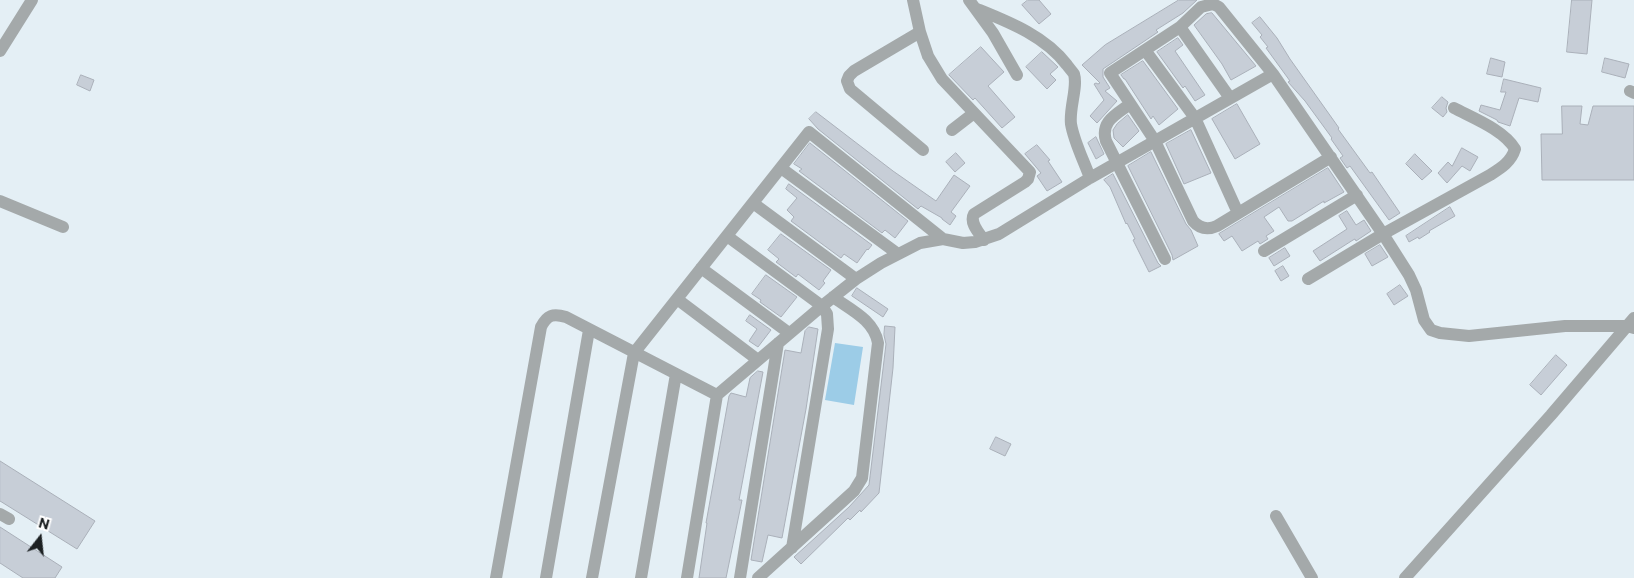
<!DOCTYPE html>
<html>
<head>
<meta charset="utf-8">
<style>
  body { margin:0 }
  #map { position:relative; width:1634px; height:578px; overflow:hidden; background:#e4eff5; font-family:Commissioner,sans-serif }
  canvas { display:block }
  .north { position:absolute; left:15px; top:513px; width:50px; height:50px; -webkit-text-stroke:4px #fff; paint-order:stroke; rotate:16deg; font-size:14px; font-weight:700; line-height:20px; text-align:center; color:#1c2022 }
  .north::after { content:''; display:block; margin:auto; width:18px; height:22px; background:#1c2022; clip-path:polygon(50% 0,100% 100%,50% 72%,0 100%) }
</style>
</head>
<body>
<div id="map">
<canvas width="1634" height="578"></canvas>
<div class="north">N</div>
</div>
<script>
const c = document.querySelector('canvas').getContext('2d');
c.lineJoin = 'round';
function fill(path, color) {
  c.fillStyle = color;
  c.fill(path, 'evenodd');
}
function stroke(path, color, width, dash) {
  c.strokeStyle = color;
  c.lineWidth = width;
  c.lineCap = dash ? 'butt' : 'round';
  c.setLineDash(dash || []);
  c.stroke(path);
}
const green = new Path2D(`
  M835,343L863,347L854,405L825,400Z`);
const building = new Path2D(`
  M1028,0H1039L1051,14L1039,24L1022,5Z
  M1179,0H1197L1183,13L1156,30L1158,32L1103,69V77L1110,88L1105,91L1117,101L1097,123L1090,116L1104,100L1094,84L1096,83L1098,84L1100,83L1082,65L1105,45Z
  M1572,0H1592L1587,54L1567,52Z
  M1212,13L1256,66L1231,80L1222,64L1194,25L1206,14Z
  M1260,17L1277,38L1290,59L1339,128L1338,129L1370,173L1372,172L1400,213L1389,220L1350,166L1347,168L1340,158L1343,156L1331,139L1332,138L1305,101L1288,82L1290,81L1266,48L1268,47L1260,37L1262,35L1252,23Z
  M1178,38L1183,45L1175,51L1205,95L1195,101L1185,86L1183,88L1157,52Z
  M981,47L1004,72L988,86L1015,117L1002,128L975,98L973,100L949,75Z
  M1042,52L1058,67L1050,74L1056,80L1047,89L1026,67Z
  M1491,58L1505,62L1502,77L1487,74Z
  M1605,58L1629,64L1625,78L1602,72Z
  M1143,61L1178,109L1159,125L1153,116L1151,119L1125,79H1124L1121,75Z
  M81,75L94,80L90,91L77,85Z
  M1504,79L1541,88L1538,102L1519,98L1510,126L1498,122L1497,120L1479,111L1481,105L1500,110L1506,92H1501Z
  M1442,97L1448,102L1446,108L1447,112L1443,117L1432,108Z
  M1237,104L1260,144L1235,159L1212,119Z
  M1562,106H1582L1580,124L1588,125L1593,106H1634V180H1542L1541,134H1562Z
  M816,112L893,171L936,201L954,175L970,186L951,212L956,216L950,225L942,219V218L921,206L918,209L818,129L809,119Z
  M1128,115L1139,131L1123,147L1114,138L1113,130L1117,124Z
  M1191,130L1211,173L1184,184L1166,144Z
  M1096,137L1104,154L1096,159L1088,143Z
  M810,143L908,221L895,238L885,230L882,233L799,171L802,169L794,164Z
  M1037,145L1050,160L1048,161L1062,182L1047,191L1037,176L1041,173L1025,154Z
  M1462,148L1478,157L1470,171L1462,166L1447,183L1438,173L1448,162L1452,166Z
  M1151,152L1186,224L1191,230L1198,246L1173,260L1172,255L1128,166Z
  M956,153L965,163L955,172L946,162Z
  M1415,154L1432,171L1422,180L1406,164Z
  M1328,168L1344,192L1324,203V201L1292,221H1288L1279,207L1264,217L1274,231L1266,236L1268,239L1260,244L1258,241L1242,251L1232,236L1224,241L1219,234Z
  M1113,174L1158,263L1161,266L1149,272L1133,240L1135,239L1127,223L1126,224L1110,187L1104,180Z
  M789,184L872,245L868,250L867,249L857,263L844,254L841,258L791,221L794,217L787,210L797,198L786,189Z
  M1450,207L1455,216L1429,231L1430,232L1419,239L1418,237L1409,242L1406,236Z
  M1347,211L1356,225L1364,220L1371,231L1356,241L1355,239L1353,240L1320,261L1313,251L1347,229L1339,216Z
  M781,234L831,270L823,281L825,283L819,290L798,274L796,277L776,262L779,259L768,250Z
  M1380,245L1388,257L1372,266L1365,254Z
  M1285,248L1290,256L1274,266L1269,258Z
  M1283,266L1289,276L1281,281L1275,271Z
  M766,275L797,297L781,317L760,302L761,300L752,294Z
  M1400,285L1408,296L1394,305L1387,294Z
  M857,288L888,309L883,317L852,296Z
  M750,315L771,330L758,347L749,341L757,329L746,321Z
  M885,326L895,327L893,368L879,493L861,512L860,510L850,520L848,518L801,564L794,557L849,507L869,485L886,344L884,335Z
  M809,327L818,329L806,409L782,538L768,535L762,562L751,560L785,350L801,353L805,331Z
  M1556,355L1567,365L1541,395L1530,385Z
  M758,371L763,372L739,500H742L726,578H699L707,523H706L729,396L731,393L746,397L750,378Z
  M996,437L1011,444L1005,456L990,449Z
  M0,461L95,521L77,549L0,501Z
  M0,527L62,567L55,578H23L0,563Z`);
const minor = new Path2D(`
  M913,0L920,32L928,56L942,79L1030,172L1028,179L1025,182L974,214C969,223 979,233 984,240
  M969,0L993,33L1017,75
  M977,9C1009,22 1045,36 1067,65C1069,68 1072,71 1074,74C1078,87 1069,108 1071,124C1074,142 1084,161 1090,178
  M1180,27L1230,98
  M920,32L854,71L849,76L847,81L850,89L923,150
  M1145,50L1195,118L1238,213
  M0,51L32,0
  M1630,91L1634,93
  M1130,104C1117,114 1100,121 1106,141L1165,259
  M952,130L974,113
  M1331,157L1217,226C1208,230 1200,229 1193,221L1155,141L1110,73L1180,27L1201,7L1213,4L1219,7L1273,74L1383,234L1409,275L1416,290L1424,320L1431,330L1440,333L1469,336L1565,326H1627L1634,328
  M781,168L898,254
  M0,201L63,227
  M753,203L856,279
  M727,236L822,306L827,314L828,329L792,548
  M1264,251L1357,195
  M701,268L789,333
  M1308,279L1383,234L1490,175C1501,168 1511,162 1515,149C1504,130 1473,118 1454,108
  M677,299L758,360
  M0,514L9,519
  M1276,516L1312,578
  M496,578L541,327C547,315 553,313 566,317L717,395
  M546,578L589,330
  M592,578L634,353L809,132L943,239
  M641,578L676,374
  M687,578L717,395L822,306L856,279L881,263L920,243L943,239L963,243L975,242L999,234L1090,178L1273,74
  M740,578L778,343
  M758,578L854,491L862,478L878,343C874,320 851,310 833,297
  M1405,578L1551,415L1634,318`);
fill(green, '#9ccce7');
fill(building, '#c7ced7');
stroke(building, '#aab0b9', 1);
stroke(minor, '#a4a9aa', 12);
</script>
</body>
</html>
